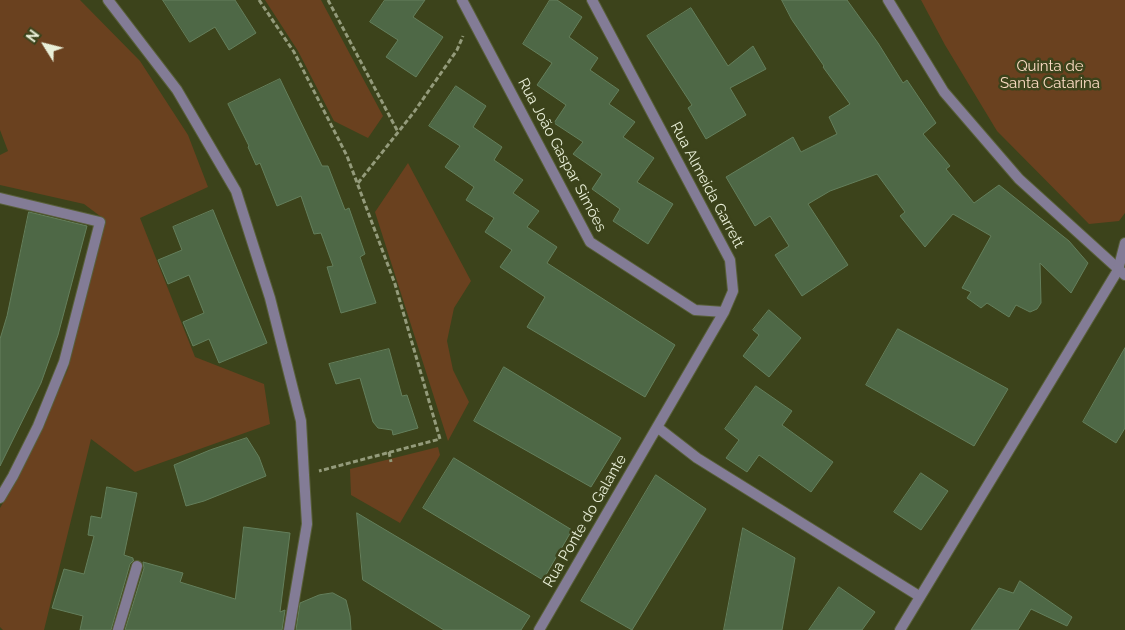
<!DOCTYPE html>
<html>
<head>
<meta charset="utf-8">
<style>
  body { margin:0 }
  #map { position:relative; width:1125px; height:630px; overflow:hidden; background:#3c431b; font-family:Raleway,sans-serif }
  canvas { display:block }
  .north { position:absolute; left:20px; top:20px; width:50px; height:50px; -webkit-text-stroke:4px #3c431b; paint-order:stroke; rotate:306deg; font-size:14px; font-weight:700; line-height:20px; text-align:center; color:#e9efd8 }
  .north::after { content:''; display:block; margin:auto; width:18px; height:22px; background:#e9efd8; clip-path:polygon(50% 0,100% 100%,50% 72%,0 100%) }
</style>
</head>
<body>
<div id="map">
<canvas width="1125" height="630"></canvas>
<div class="north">N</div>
</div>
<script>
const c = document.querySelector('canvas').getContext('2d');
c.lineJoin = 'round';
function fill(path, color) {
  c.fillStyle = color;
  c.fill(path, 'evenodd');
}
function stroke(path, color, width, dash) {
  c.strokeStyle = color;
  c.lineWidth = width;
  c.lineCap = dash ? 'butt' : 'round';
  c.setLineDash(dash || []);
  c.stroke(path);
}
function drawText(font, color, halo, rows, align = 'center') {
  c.font = font + ' Raleway,sans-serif';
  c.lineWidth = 5;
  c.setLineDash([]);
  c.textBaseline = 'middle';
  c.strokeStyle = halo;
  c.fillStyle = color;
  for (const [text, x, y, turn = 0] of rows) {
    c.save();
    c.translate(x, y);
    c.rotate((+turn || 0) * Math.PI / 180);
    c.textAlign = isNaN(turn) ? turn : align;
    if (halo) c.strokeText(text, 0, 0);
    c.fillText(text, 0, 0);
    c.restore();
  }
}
const green = new Path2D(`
  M0,0H80L140,61L188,135L208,187L140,218L195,357L264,384L270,424L135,472L91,439L44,630H3L0,627V508L17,480L68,369L104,219L84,204L0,185V155L8,151L0,130Z
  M265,0H321L383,116L368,138L334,121L298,51Z
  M921,0H1125V213L1119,221L1089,224L997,131L945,45Z
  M408,163L471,281L454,308L447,341L453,370L469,402L448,441L375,212Z
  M438,447L440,455L400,523L351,495L350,469Z`);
const building = new Path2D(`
  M163,0H235L256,33L229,50L215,27L190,42Z
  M385,0H425L413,17L443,37L416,77L386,57L398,40L370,22Z
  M550,0H557L582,17L569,37L598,58L590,70L619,90L609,104L635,122L623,137L654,158L637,182L673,204L648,244L613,221L620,209L592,189L602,174L573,154L583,142L554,123L566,105L537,85L552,63L523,44Z
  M782,0H847L878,43L903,83L907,80L936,123L923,134L950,166L946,169L974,203L999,185L1069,241L1088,263L1071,293L1040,263L1041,303L1037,309L1030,312L1016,305L1009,317L987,303L981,308L967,298L971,292L962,288L991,236L953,214L925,247L900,216L905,212L877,174L830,191L808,204L848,265L802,296L775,255L789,246L770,216L755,226L726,177L793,137L801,152L837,134L829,117L850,104L823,67L824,66L792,20Z
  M691,8L728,66L753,46L766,69L730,88L746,115L706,139L688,108L692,105L647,36Z
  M280,79L322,166H328L345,210L349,208L365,254L360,257L376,303L341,313L327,267L333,266L321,233L314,234L301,196L277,206L260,163L256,165L248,147L249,146L228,104Z
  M456,86L486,106L473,127L502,147L494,160L523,180L513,193L539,211L527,227L557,247L547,263L675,345L645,397L527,327L545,297L500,267L512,250L485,232L494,218L466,200L474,187L445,167L460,146L429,126Z
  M213,210L267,343L219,363L209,339L193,346L183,322L204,313L189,275L168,284L158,260L182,250L173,227Z
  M29,212L87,226L58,335L41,383L0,466V339L7,316Z
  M769,310L801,338L769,377L743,356L759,335L753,330Z
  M898,329L1008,389L974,446L866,385Z
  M1125,348V428L1116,443L1083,422Z
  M389,349L402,396L407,395L418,428L393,435L392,430L378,428L373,422L360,378L336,384L329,364Z
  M504,367L621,438L591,487L474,421Z
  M756,386L792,411L782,425L833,462L811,492L759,455L747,472L726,458L739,440L725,429Z
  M247,438L259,457L266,476L204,501L186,506L174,465L210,450Z
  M454,458L572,530L543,580L423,508Z
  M921,473L948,491L921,530L894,512Z
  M656,475L706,509L632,630L581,601Z
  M107,487L137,493L124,555L133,558V560H134L130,564L111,630H80L83,616L52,608L64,569L84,574L94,536L88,535L91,516L101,518Z
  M357,513L530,616L521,630H444L363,580Z
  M244,527L290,533L280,612L285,610L282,630H125L144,568L143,562L183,573L180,582L235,599Z
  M743,528L795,558L782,630H724Z
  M1020,581L1072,617L1067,626L1031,609L1018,630H971L999,588L1013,593Z
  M839,587L875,612L862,630H809Z
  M333,593L346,600L350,616L351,630H296L300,603L319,595Z`);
const path = new Path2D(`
  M259,0L294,52L347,156L395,284L440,439L319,471
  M328,0L398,132
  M358,183L414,112L457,50L463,36
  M389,452L391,462`);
const minor = new Path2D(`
  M108,0L177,90L236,191L270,298L301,421L304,475L307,524L289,630
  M462,0L590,242L695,310L724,312
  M888,0L944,92L1019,179L1125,275
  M0,198L100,222L64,362L38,426L13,476L0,498
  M657,427L697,458L919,596
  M118,630L137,566
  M539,630L724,312L733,291L730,260L592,0`);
const tertiary = new Path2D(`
  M900,630L1118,270L1125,243`);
const parkNames = [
  ["Quinta de",1050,66],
  ["Santa Catarina",1050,83]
];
const streetNames = [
  ["Rua João Gaspar Simões",562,155,62],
  ["Rua Almeida Garrett",707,185,62],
  ["Rua Ponte do Galante",585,521,-60]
];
fill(green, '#6a411f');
fill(building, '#4e6846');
stroke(building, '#647f5c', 1);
stroke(minor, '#585f39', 12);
stroke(tertiary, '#585f39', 12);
stroke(path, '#949b7b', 3, [5, 2.5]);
stroke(minor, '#837c96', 10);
stroke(tertiary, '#837c96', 10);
drawText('15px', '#fcdcc4', '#3c431b', parkNames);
drawText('15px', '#e9efd8', '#3c431b', streetNames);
</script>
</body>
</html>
